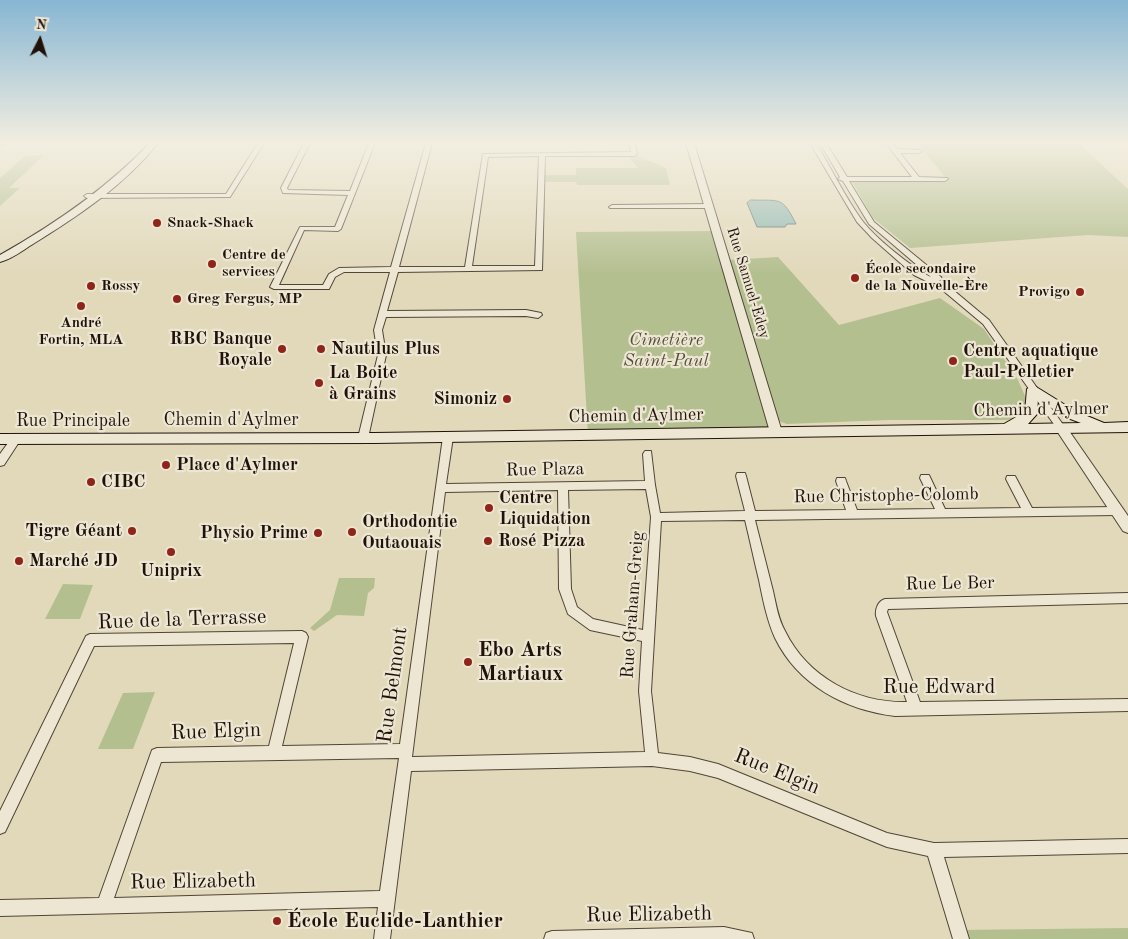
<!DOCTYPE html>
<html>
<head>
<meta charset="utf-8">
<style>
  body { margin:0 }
  #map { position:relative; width:1128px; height:939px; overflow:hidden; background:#e2d9bb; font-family:"Old Standard TT",serif }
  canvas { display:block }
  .north { position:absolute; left:15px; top:15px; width:50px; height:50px; -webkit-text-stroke:4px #ece6d3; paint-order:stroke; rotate:5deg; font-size:14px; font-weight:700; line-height:20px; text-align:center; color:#211209 }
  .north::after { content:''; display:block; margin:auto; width:18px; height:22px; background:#211209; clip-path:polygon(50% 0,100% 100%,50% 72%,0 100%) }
</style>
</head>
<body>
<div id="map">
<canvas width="1128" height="939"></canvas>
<div class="north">N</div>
</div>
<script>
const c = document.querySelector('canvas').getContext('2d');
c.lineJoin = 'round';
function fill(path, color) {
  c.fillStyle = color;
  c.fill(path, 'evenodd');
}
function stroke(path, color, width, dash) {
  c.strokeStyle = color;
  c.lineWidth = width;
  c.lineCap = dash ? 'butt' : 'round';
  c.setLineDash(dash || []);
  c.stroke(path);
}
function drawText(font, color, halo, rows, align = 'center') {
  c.font = font + ' "Old Standard TT",serif';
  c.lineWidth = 4.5;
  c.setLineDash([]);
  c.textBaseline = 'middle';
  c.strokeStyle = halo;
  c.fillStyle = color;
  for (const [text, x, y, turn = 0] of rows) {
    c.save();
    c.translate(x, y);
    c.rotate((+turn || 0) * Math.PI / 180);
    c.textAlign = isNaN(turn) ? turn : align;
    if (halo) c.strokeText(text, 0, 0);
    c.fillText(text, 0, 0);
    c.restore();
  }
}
const green = new Path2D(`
  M918,143H1078L1128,189V237L1088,235L910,248L873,218L852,182L948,181Z
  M626,154H634L666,168L670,185H577L576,182H541V175H576V168H638Z
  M44,155L9,188H20L0,206V178L25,156Z
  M716,231L776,432L588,435L576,232Z
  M778,257L839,325L940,298L984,329L1018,380L1025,396L1026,409L1020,415L1008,420H889L787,424L778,421L728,260Z
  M339,578H375L374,588L368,593L364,616L337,615L314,631L310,628L330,610Z
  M63,584L93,585L80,619H45Z
  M155,692L133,749H98L123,693Z
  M1128,928V939H961L958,930Z`);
const water = new Path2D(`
  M751,200C781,201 782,196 796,224H787L785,227H757L747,203Z`);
const minor = new Path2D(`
  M0,143H5L0,145Z
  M258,143H264L230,197L87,198L84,196L87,194H226Z
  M304,143H310L287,188L288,190L350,191L369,143H375L341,229L338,231L304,230L279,285H323L329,274L339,268L391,267L426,143H432L399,267H465L483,154L631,152L629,143H635L637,154L634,156H545L542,270L398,272L387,311L526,310L541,313L542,315L538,318L526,316L386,317L382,330L386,355L368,438L363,442L358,438L378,355L374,330L390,272H344L335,277L329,289H274L270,287L300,227H335L348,195L283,193L281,188ZM539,156L535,266H472L488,157Z
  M810,143H816C831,168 844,195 861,219C874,237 911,267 931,277L869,224L843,181L838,179L840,177L820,143H826L847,177H912L886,143H892L897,149L921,150L922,151L919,153H900L919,177L947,178L948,179L945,181H849L874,222L941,277L942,279L939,281L946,284L989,320L1064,426L1066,428L1064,430H1058L983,324L940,288L914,275L872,238L857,222Z
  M612,205L709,204L712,206L709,208H610L609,207Z
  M448,433L453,437L446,484L645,481L643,454L645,451H651L655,485L660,513L745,511L736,476L737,473H745L746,476L755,511L846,510L836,481L837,478H845L846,481L857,510L935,509L920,478L921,475H929L945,509L1021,508L1006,479L1007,476H1015L1032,508L1117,507L1121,508L1122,511L1121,514L1117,515L755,520C761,544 767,567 773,591C776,604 778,619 785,631C808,678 857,703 907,702L876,616C875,609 878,601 885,599L1128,593V603L888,609L887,612L920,702L1128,699V711L895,716C845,710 798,685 775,638C767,620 763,600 759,580C754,560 750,540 745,520L661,521L651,691L658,753L690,757L718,764L887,833L934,843L1128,839V853L944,857L969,939H953L928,856L887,847L718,778L690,771L652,766L411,771L390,939H374L378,907L0,916V900L99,898L152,750L157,748L269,746L294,643L94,646L5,832L0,834V811L86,636L90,634L302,631L306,633L308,637L282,746L400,744L443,437ZM646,489L651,517L643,630L593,619L577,607L571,589L568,490ZM558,490L559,589L568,614L590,630L642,641L639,691L645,752L412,757L445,492ZM399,758L380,891L114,898L161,762Z
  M16,435L21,439L4,465L0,466V454L13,436Z
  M724,927L752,933L754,939H544L546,933L552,931Z`);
const tertiary = new Path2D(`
  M686,143H694L782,432L780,435H772L770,432Z
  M1061,424L1065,425L1128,516V533L1123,531L1057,431L1055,428Z`);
const secondary = new Path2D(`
  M150,143H158C125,185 78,216 33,244C23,250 12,259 0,262V255C55,224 106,189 150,143Z
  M1033,385L1075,411L1104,423L1128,422V432L374,443L0,444V434L374,433L1004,424L1025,412L1027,389ZM1038,399L1065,417L1081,423L1028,424L1037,414Z`);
const markers = [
  [157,223,5,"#8f2418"],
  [212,264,5,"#8f2418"],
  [855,278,5,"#8f2418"],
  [91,286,5,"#8f2418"],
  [1080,292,5,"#8f2418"],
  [177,299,5,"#8f2418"],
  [81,306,5,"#8f2418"],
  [282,349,5,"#8f2418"],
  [321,349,5,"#8f2418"],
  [953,361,5,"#8f2418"],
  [319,383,5,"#8f2418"],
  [507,399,5,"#8f2418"],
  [166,465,5,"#8f2418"],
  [91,482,5,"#8f2418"],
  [489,508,5,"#8f2418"],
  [132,531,5,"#8f2418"],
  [352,532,5,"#8f2418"],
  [318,533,5,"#8f2418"],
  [488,541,5,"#8f2418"],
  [171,552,5,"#8f2418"],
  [19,561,5,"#8f2418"],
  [468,662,5,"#8f2418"],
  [277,921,5,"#8f2418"]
];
const farPoinames = [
  ["Snack-Shack",167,223],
  ["Centre de",222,255],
  ["services",222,272],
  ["École secondaire",865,269],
  ["de la Nouvelle-Ère",865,286],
  ["Rossy",101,286],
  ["Provigo",1070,292,"right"],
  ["Greg Fergus, MP",187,299],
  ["André",81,323,"center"],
  ["Fortin, MLA",81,340,"center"]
];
const farStreetnames = [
  ["Rue Samuel-Edey",748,283,73]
];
const poiNames = [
  ["RBC Banque",272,339,"right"],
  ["Royale",272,360,"right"],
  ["Nautilus Plus",331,349],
  ["Centre aquatique",963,351],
  ["Paul-Pelletier",963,372],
  ["La Boite",329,373],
  ["à Grains",329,394],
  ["Simoniz",497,399,"right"],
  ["Place d'Aylmer",176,465],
  ["CIBC",101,482],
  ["Centre",499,498],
  ["Liquidation",499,519],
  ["Orthodontie",362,522],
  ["Outaouais",362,543],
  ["Tigre Géant",122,531,"right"],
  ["Physio Prime",308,533,"right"],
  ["Rosé Pizza",498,541],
  ["Marché JD",29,561],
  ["Uniprix",171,571,"center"]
];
const parkNames = [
  ["Cimetière",666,340],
  ["Saint-Paul",666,361]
];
const streetNames = [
  ["Chemin d'Aylmer",1041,410,-1],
  ["Chemin d'Aylmer",636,416,-1],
  ["Chemin d'Aylmer",231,420],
  ["Rue Principale",73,421],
  ["Rue Plaza",545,470,-1],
  ["Rue Christophe-Colomb",886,496,-1],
  ["Rue Le Ber",950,584,-1],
  ["Rue Graham-Greig",633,605,-86]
];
const nearStreetnames = [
  ["Rue de la Terrasse",182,620,-2],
  ["Rue Belmont",393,685,-82],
  ["Rue Edward",939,687],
  ["Rue Elgin",216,732,-2],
  ["Rue Elgin",777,772,22],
  ["Rue Elizabeth",193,882,-1],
  ["Rue Elizabeth",649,915,-1]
];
const nearPoinames = [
  ["Ebo Arts",478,650],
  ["Martiaux",478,674],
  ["École Euclide-Lanthier",287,921]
];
fill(green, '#b4bf90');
fill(water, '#95bab4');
stroke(water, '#677770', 1);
stroke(minor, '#514436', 2);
stroke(tertiary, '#514436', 2);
stroke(secondary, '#211209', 2);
fill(minor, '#ece6d3');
fill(tertiary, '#ece6d3');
fill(secondary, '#ece6d3');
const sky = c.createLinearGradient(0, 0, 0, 274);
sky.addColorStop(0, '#87b6d3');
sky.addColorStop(0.52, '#f2eee0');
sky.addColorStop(1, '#f2eee000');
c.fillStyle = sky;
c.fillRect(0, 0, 1128, 274);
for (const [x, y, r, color] of markers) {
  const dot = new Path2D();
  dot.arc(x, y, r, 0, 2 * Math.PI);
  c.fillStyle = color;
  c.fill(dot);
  stroke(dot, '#ece6d3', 2);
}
drawText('bold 15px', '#211209', '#ece6d3', farPoinames, 'left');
drawText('15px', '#211209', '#ece6d3', farStreetnames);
drawText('bold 18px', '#211209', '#ece6d3', poiNames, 'left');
drawText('italic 18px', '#544f38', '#ece6d3', parkNames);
drawText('18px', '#211209', '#ece6d3', streetNames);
drawText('21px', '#211209', '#ece6d3', nearStreetnames);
drawText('bold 21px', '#211209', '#ece6d3', nearPoinames, 'left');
</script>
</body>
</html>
